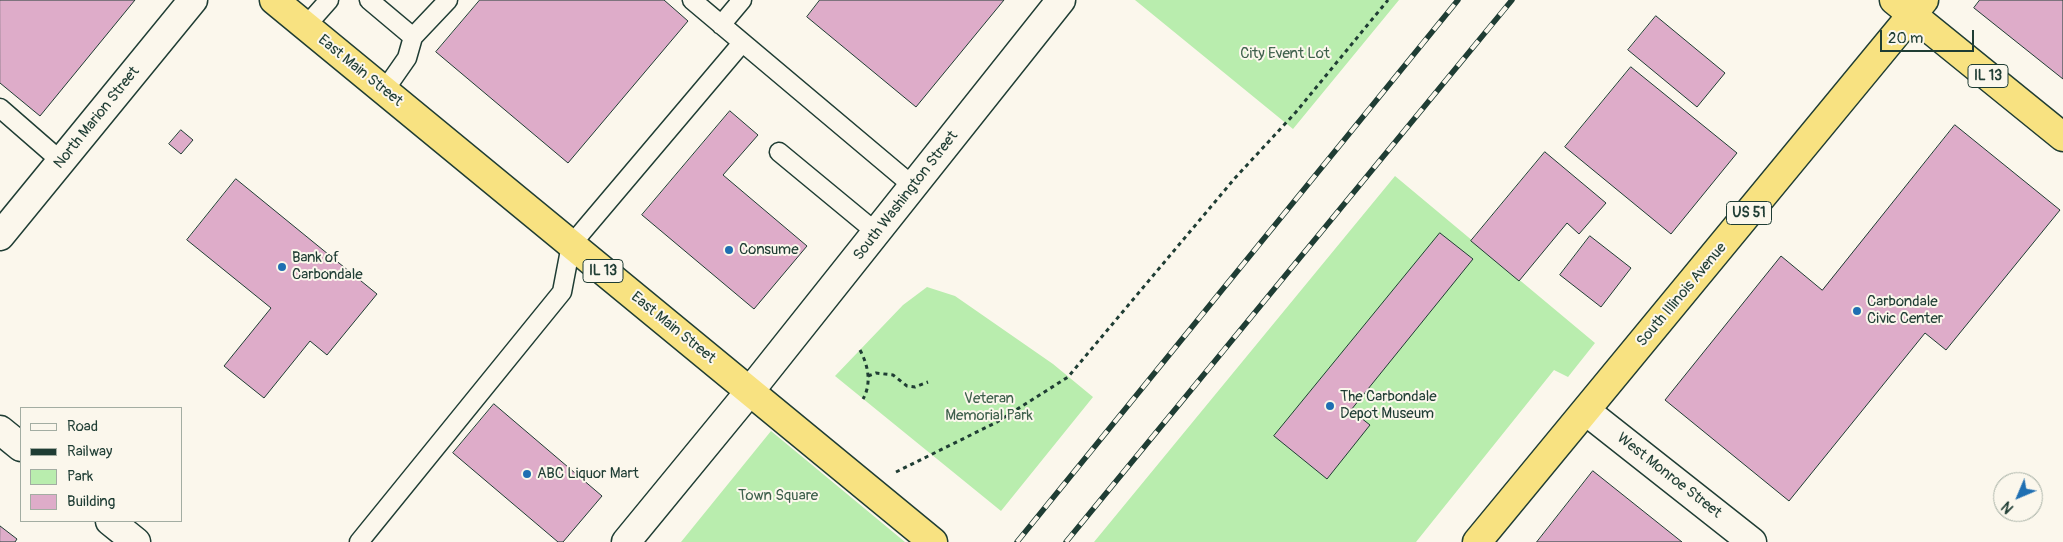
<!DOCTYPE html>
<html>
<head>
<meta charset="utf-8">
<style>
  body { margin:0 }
  #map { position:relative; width:2063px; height:542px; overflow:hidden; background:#fbf7ec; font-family:Pangolin,sans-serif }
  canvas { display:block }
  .legend { position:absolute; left:20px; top:407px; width:162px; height:115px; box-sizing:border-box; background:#fbf7ec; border:1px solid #a3ada2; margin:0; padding:6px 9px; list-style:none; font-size:15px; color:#1f3d34 }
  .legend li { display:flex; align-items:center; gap:10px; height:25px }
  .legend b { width:25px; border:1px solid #a3ada2 }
  .north { position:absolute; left:1993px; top:472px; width:50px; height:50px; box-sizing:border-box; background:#fbf7ec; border:1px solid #a3ada2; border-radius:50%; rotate:225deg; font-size:14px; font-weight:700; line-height:20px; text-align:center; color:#1f3d34 }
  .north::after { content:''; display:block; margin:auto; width:18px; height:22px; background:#1f6fb2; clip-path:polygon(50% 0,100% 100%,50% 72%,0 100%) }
  .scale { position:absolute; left:1880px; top:30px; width:94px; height:22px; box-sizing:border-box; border:2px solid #1f3d34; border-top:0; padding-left:6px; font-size:15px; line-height:18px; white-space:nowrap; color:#1f3d34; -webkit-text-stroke:4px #fbf7ec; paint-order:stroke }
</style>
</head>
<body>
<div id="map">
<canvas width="2063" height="542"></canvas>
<ul class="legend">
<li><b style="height:6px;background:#fbf7ec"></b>Road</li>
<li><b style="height:6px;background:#1f3d34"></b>Railway</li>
<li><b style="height:14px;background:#b9edae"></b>Park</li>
<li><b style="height:14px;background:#deacc9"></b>Building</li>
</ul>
<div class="north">N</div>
<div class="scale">20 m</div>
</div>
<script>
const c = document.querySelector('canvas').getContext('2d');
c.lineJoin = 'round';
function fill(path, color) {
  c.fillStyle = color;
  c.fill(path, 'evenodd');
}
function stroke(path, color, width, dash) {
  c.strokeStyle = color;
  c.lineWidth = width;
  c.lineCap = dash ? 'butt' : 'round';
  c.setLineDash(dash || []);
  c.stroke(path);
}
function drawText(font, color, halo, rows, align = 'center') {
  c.font = font + ' Pangolin,sans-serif';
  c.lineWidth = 4;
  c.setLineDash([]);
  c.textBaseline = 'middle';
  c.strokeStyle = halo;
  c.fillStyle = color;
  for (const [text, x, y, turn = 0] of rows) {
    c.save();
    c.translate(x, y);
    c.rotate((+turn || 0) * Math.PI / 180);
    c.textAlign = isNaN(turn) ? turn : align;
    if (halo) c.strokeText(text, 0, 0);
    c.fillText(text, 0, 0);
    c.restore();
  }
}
const green = new Path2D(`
  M1135,0H1399L1293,129Z
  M1395,176L1595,343L1568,377L1554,370L1416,542H1094Z
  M927,287L955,296L1053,364L1093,397L1001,511L835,376L903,305Z
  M771,431L905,542H681Z`);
const building = new Path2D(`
  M0,0H135L40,116L0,83Z
  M480,0H664L688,21L568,163L436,52Z
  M820,0H1004L916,107L807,17Z
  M1980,0H2063V79L1974,8Z
  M1656,16L1725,73L1697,107L1628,50Z
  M1631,67L1737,153L1671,234L1565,147Z
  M730,111L758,135L723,175L807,246L754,309L642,215Z
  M1955,125L2060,210L1946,350L1925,333L1789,501L1665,400L1781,256L1822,290Z
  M181,130L193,140L181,154L169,144Z
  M1545,152L1606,203L1579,234L1567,223L1519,281L1471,241Z
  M236,179L377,294L327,355L310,341L264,398L224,366L271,308L187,240Z
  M1440,233L1473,259L1351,410L1370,425L1327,479L1274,436Z
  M1590,236L1631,268L1601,307L1560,275Z
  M494,404L602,496L563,542H558L453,453Z
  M1593,471L1682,542H1537Z
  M0,526L17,539L15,542H0Z`);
const path = new Path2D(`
  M860,350C868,365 872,383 863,399
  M868,376L876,373L893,375L907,386L915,387L928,382
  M896,472L997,422L1068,377L1235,178L1296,112L1388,0`);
const service = new Path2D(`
  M369,0L413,37L407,58L384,91
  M692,0L913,186
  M721,25L742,0
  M306,26L329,0
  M413,37L448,0
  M0,108L62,162
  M779,152L877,233
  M359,542L562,292L571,245L742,43`);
const minor = new Path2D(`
  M0,236L193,0
  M1586,411L1752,542
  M0,430L21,447
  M110,521L136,542`);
const tertiary = new Path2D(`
  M626,542L750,391L1061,0`);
const trunk = new Path2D(`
  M274,0L933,542
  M1894,0L2063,137
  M1477,542L1924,0`);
const rail = new Path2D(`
  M1017,542L1458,0
  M1066,542L1512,0`);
const markers = [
  [729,250,5,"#1f6fb2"],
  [282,267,5,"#1f6fb2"],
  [1857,311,5,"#1f6fb2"],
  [1330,406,5,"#1f6fb2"],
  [527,474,5,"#1f6fb2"]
];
const shields = [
  [1988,76,40],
  [1749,213,45],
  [603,271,40]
];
const shieldNames = [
  ["IL 13",1988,76],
  ["US 51",1749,213],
  ["IL 13",603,271]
];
const parkNames = [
  ["City Event Lot",1285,54],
  ["Veteran",989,399],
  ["Memorial Park",989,416],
  ["Town Square",778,496]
];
const streetNames = [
  ["East Main Street",360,71,39],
  ["North Marion Street",97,118,-51],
  ["South Washington Street",906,196,-52],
  ["South Illinois Avenue",1682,295,-50],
  ["East Main Street",673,328,39],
  ["West Monroe Street",1669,476,38]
];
const poiNames = [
  ["Consume",739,250],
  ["Bank of",292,258],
  ["Carbondale",292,275],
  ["Carbondale",1867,302],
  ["Civic Center",1867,319],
  ["The Carbondale",1340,397],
  ["Depot Museum",1340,414],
  ["ABC Liquor Mart",537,474]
];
fill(green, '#b9edae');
fill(building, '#deacc9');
stroke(building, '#1f3d34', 1);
stroke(service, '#1f3d34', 21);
stroke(minor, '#1f3d34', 31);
stroke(tertiary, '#1f3d34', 31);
stroke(trunk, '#1f3d34', 31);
stroke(path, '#1f3d34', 3, [4, 4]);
stroke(service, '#fbf7ec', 18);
stroke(minor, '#fbf7ec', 28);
stroke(tertiary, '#fbf7ec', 28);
stroke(trunk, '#f8e281', 28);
stroke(rail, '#1f3d34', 5.5);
stroke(rail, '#fbf7ec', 4, [11]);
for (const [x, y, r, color] of markers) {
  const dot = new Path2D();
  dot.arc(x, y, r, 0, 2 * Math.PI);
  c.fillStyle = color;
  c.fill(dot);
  stroke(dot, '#fbf7ec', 2);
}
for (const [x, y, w] of shields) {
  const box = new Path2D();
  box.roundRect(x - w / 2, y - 11.5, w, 23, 4);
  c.fillStyle = '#fbf7ec';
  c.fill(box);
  stroke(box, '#1f3d34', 1);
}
drawText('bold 14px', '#1f3d34', null, shieldNames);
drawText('15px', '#3e604c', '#fbf7ec', parkNames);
drawText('15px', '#1f3d34', '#fbf7ec', streetNames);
drawText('15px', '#1f3d34', '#fbf7ec', poiNames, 'left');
</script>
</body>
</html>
